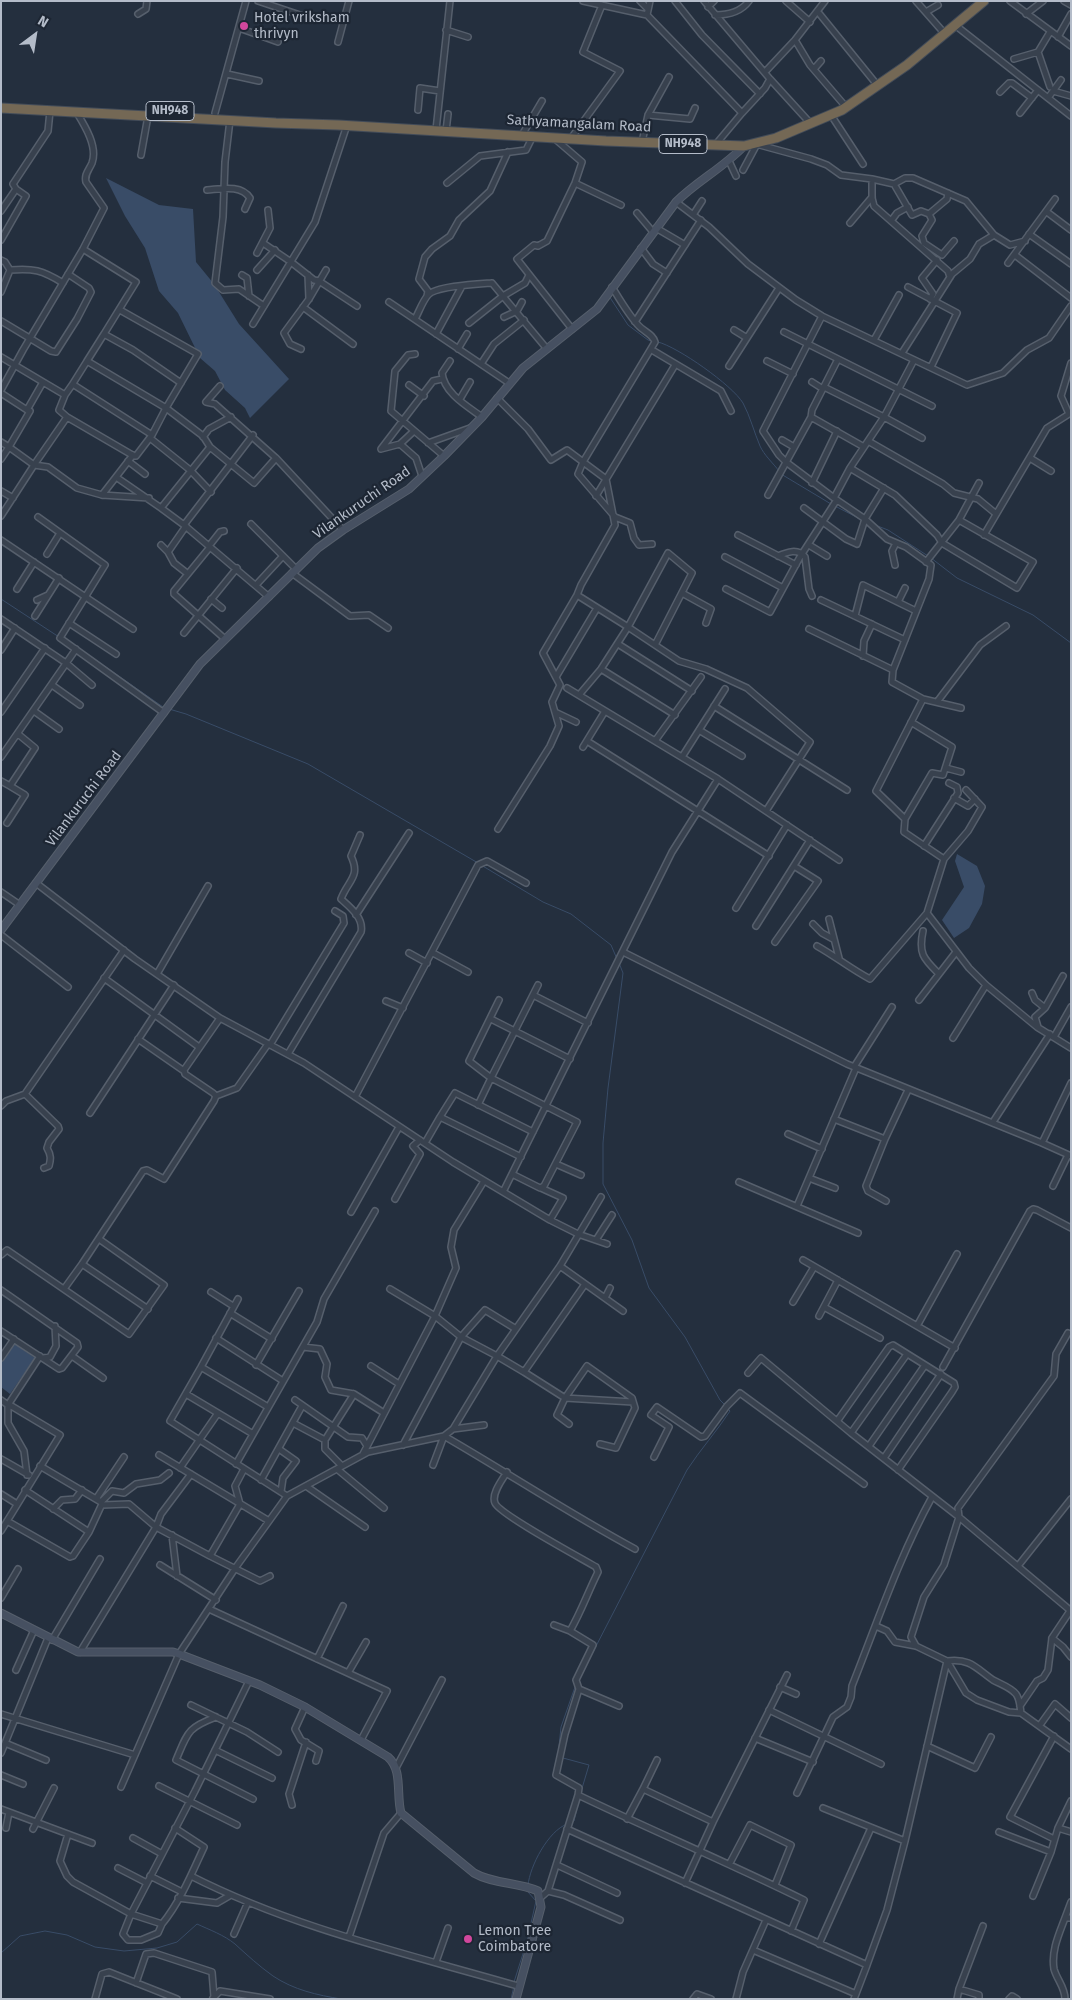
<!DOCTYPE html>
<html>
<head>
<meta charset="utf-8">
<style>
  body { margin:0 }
  #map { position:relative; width:1072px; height:2000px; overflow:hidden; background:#242f3e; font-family:"Fira Sans",sans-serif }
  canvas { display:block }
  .frame { position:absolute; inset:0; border:2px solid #b4bcc9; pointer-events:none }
  .north { position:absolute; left:10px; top:10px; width:50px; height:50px; -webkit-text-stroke:4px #1d2633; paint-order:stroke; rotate:31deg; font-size:14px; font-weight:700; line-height:20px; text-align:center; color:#b4bcc9 }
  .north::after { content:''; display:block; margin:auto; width:18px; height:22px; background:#b4bcc9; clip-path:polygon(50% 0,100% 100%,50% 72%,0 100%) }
</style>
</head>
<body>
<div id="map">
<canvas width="1072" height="2000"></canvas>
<div class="frame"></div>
<div class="north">N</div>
</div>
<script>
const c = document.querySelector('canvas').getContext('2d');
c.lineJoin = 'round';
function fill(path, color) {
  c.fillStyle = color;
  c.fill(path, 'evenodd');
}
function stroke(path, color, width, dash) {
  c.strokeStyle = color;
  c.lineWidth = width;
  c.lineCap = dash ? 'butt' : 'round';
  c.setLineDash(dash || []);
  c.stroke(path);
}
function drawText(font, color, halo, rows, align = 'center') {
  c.font = font + ' "Fira Sans",sans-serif';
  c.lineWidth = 4.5;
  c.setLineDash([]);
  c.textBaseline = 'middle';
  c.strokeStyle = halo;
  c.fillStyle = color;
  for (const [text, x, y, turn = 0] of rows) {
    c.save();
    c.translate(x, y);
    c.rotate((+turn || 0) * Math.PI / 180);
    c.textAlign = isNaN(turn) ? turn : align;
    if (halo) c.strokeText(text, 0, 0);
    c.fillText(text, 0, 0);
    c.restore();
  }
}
const water = new Path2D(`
  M106,178L159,205L193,209L196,262L214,284L239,324L289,379L250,418L245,408L225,390L215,371L200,358L178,313L159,291L145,248L125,216Z
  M957,854L977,866L985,886L982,904L969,928L954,938L942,920L964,887L955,861Z
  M15,1344L35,1358L10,1394L1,1387V1363Z`);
const stream = new Path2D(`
  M609,296L628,325L648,340L652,341
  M658,342C678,347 732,385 743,403C750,416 754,432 760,446C764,455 773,463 779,471
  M781,474L831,504
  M835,506L862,520
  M875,525L888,530L928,556
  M931,558L957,578L1033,615L1071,643
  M1,599L59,637
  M80,649L163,707
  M169,709L186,714L308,764L478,863
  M481,865L543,902L571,914L611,945L617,959
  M619,963L623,973L608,1088L603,1143V1184L632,1240L649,1288L685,1337L720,1400L726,1406
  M578,1681L687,1470C700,1450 717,1431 730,1411L728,1409
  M558,1756L561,1727L575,1687
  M563,1758L589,1765L580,1795
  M571,1822L574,1821L579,1799
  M528,1885C530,1866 548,1831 567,1824
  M1,1953L20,1936L45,1931L67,1935L95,1947L124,1951L157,1948L177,1942L197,1924C210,1930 224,1935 235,1944C247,1955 259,1966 273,1976C294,1990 317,1995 341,1999
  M514,1982L527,1941L536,1901L528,1892
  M511,1999L514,1986`);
const street = new Path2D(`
  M258,1L306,17
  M583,1L647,15L742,113L716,144
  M640,1L648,9
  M675,1L702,35L760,94
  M704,1L770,79L765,88L742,113
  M786,1L810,22
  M916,1L945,34
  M1010,1L1071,46
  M1064,1L1071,5
  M708,7L714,1
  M818,12L878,86
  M926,12L938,5
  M138,14L146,9L147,1
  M1026,14L1043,1
  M647,15L650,1
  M715,15C728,15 741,12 749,1
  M955,25L1071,116
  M239,28L278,42
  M446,30L468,37
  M1058,37L1071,14
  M795,40L810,65L846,107
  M338,42L349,1
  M1038,52L1050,87
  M1014,59L1038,52L1050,32
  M814,69L821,61
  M765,72L795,40L825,1
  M227,74L259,81
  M770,79L811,124
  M1053,91L1071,96
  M1000,92L1009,83H1012L1032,98
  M1048,98L1061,80
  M418,110L420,88L440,91
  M215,113L246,1
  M1020,113L1038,90
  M648,115L690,119L695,108
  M831,115L863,164
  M230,120L225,162L223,217L215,283L223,290L239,289L264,306
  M436,130L450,1
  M446,131L448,114
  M522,135L542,101
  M572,137L620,71L583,52L602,5
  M554,138L582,162L575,183L547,241L538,246L534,245L517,259L572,329
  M642,142L648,115L669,77
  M756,144L811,159L827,165L841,175L872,179L894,184L905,178H913L966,201L994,235L1010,245L1025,241
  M141,155L148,116
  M729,161L736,176
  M743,170L757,144
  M872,179V198L874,206L948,271L950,277
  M447,183L480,156L526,150L533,136
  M575,183L621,205
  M894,184L912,215L921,211L929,214L932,220L922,236L924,243L942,255L954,241
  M207,190C221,189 241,184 250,198L245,209
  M676,202L709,227L748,264L796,300L822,316L967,385L1003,373L1027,350L1049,338L1071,306
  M1,211L16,189
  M1047,212L1071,230
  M637,213L653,232
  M929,214L947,199L948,193
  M693,215L702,201
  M891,221L897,213L908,207
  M850,223L872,197
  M656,228L685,245
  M1029,234L1071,264
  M1,240L26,196L16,189L13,184L48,131L50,111
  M263,243L291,262L314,280L319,281L357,306
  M641,248L653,264L667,273
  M83,249L136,282L104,334L133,350L181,383
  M257,253L270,228L268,210
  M1015,255L1071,298
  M1,260L5,262L10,270L1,292
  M1008,263L1055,199
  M10,270C33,268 42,270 63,283
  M257,270L275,250
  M242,275L247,278L249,296
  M308,275L309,299
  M612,287C620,300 628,314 638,325C644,332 653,334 655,342L583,462L578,474L615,517L630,523L634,538L639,545L652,544
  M908,287L957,313L931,367
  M427,296L428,291L419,279L425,257L432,249L450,236L459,220L490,191L508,152
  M930,299L933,294L922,278L937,260
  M389,302L509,383
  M303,307L353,344
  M120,310L198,354L166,408L203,436L210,447L161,508L184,525L269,597
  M822,316L763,431L779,455L786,462L834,498
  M504,317L517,311L522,302
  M415,319C419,312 422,302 428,295C436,286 479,284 492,283L547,349
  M1,321L51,351L56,352L77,319L91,292L89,288L68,274
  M635,322L701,220
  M469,323L503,296L525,283L529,275
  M253,324L315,222L347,125
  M734,330L747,338
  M784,332L932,406
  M436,334L462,286
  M874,340L899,295
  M301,349L290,344L284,333L309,299L326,270
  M458,349L467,334
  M652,350L721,391L731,411
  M902,353L952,274L970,259L979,244L994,235
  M415,354L408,355L395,371L391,411L444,456
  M1,357L43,382L27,410L30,411L9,447L34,465L1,516
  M914,360L884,417L850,468L834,498L865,519L887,539L906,547L931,565L929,579L893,670L892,682L923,699L961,708
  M87,361L104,334
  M450,361L442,373C444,393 467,406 482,417
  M767,361L793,374
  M481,364L494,344L524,320
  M729,366L779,288
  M43,382L65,395L72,385H74L152,435L166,408L87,361L72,385
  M812,382L823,389
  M409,385L424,396
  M220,386L206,402L215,404L276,458
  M824,387L884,417L922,438
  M1,390L23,350L83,249L104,208L86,182C84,174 89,170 92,163C98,147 85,126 77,113
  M1,393L27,410
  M65,395L59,410L67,417L134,456H136L152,435
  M497,398L528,429L551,460L567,450L606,479L615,525L581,585L577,595L543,653L560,685L552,702L559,726L550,746L498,829
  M460,399L470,382
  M67,417L34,465L48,467L77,488L102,495L149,498
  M811,417L864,447
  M414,431L400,444L381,449L433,381L442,379
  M203,437L209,429L231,417
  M150,438L190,470L211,492
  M782,440L794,447
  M868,441L943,484L954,493L978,499L995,513
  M1,442L9,447L1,459
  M428,443L470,428
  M400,444L416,458L422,476
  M210,447L254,483L276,458L343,530
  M1030,458L1051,471
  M128,461L145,474
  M850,468L895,495L937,535L942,543L1017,588L1033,562L959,520
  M116,477L161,508
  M812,483L837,431
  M1,491L13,498
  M102,495L133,455
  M768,495L811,417L812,410L838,359
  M596,496L675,365
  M804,508L846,539L857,544L865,519L884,488
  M38,517L105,565L60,638L164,713
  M251,524L296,569
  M184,525L253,435
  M738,535L796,565
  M984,535L1047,428L1069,414L1061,396L1071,363
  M1,540L133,629
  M161,545L168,552L174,563L188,574
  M809,545L827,556
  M209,546L220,532L224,531
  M210,547L174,591V594L225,639
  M168,552L186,526
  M47,554L60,533
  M778,556C787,552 798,548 805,557L809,589L812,596
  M725,557L783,588
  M926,562L959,520L979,483
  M895,565L892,551L896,543
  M292,573L350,616L369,615L388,628
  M256,585L283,556
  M17,589L34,562
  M726,589L770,612L800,557L836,501
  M682,593L711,609L706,623
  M577,595L628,627L668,553L692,573L655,645
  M211,599L222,608
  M37,600L48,595
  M821,600L905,640
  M898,602L905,588
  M35,616L59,578
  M855,616L863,585L916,611
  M1,619L66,663L92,685
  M69,623L116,654
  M809,629L893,670
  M184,633L237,568
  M618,644L692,691
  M1,650L15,628
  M863,656L864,641L872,624
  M601,669L675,715
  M556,677L597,608
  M52,685L80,705
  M567,688L718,779L839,860
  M579,695L601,669L628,627L679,661L706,669L747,688L810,742L766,811
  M923,699L876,791L905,819L904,832L944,859L927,913L969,968L986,985L1037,1027L1071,1048
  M937,702L980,645L1006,626
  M714,706L847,790
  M34,711L59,729
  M1,712L45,648
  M555,712L576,722
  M699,730L742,756
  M587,741L769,856
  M655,741L701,677
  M583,747L605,711
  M1,757L76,649
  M682,757L725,689
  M946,768L961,772
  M1,781L10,786
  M954,798L968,806L975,799
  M905,819L932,773L943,775L952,747L911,722
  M7,823L25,795L10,786L35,748L18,734
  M924,846L958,793L957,787L949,783
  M944,859L968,831L982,807L966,790
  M36,883L135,959L220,1018L304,1063L453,1162L550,1220L578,1234L607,1244
  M1,892L20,905
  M736,908L787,825
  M356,915L409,833
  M829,919L839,958
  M813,924L822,933L833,939
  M756,926L810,840
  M923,931C918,954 924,959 939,974
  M1,935L68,987
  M775,942L818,881L794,866
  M817,946C835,956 851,969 870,979L927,913
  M623,952L847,1064L1042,1143
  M409,953L427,963
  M433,953L468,972
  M157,974L208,886
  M104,978L199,1047
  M1032,993L1035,1000L1045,1008
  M533,995L588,1023
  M499,1000L469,1061L491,1078L538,985
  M919,1000L956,952
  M386,1001L403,1008
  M491,1019L570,1059
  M1038,1027L1035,1017L1045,1008L1063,976
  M1054,1037L1071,1007
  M953,1038L986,985
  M138,1039L184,1071
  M288,1054L361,932C364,918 350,907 341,899C348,880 361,877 351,856L360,835
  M854,1067L892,1007
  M1071,1083L1042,1143L1071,1156
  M25,1094L124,950
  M216,1096L237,1088L268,1044L270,1045L344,923L343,916L335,911
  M355,1097L478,865L487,861L526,883
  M478,1105L491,1078L577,1122L544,1186L540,1188L512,1174
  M1,1106L6,1101L25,1094L58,1126L59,1129L49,1142L47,1148C51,1155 51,1159 49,1166L44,1168
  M90,1113L174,985
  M440,1117L455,1093L533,1132
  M834,1119L885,1139L908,1090
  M993,1122L1050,1034
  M788,1134L822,1149
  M885,1139L866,1186L868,1191L886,1201
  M425,1143L440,1117L521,1157
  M556,1164L581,1175
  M809,1178L835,1188
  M484,1181L454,1230L451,1247L456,1268L435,1316L461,1337L485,1310L516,1329
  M739,1182L858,1233
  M1053,1186L1068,1155
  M541,1188L563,1198L550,1220
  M503,1192L672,852L718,779
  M395,1199L420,1154L413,1146L420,1140
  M797,1206L856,1068
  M351,1212L399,1127
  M596,1240L612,1215
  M1,1255L7,1250L129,1334L164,1285L99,1239
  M803,1260L955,1348
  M82,1264L148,1309
  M560,1266L623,1311
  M64,1289L82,1264L143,1171L147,1170L164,1179L214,1101L216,1096L213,1093L185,1074L184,1070L220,1018
  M1,1290L77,1343L78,1347L62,1368L59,1369L1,1331
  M211,1292L233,1306
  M605,1298L610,1288
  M238,1299L201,1367L170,1421L287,1496
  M793,1302L814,1267
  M824,1307L880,1338
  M230,1313L272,1339
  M819,1316L838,1280
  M917,1326L957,1254
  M216,1338L283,1381
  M303,1347L320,1349L327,1364L325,1377L331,1390L354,1394L384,1413
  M72,1356L103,1378
  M1,1358L14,1339
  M43,1358L50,1357L56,1346L55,1326
  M256,1365L299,1291
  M371,1366L399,1384
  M201,1367L268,1407
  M943,1367L1030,1211L1033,1209L1037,1210L1071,1228
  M524,1372L565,1398L633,1402
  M748,1373L761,1358L851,1433L959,1517L1071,1611
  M186,1394L253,1434
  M1,1400L8,1405L40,1356
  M295,1400L348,1437L362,1438L367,1446
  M8,1405V1423L24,1451L27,1475
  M838,1420L889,1347L893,1345L954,1383L955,1387L952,1392L898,1470
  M293,1423L325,1440V1449L342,1466
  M569,1424L557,1415L565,1398L587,1366L632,1398L635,1408L616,1448L600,1444
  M453,1429L484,1425
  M851,1433L907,1354
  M325,1440L354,1394
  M403,1445L461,1337L497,1356L560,1266L601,1197
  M869,1446L925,1365
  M279,1449L296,1461L283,1478L281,1492
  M363,1454L435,1316L390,1289
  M159,1455L269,1521
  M654,1457L669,1427L651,1415L657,1407L701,1437L705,1436L727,1406L740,1393L864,1484
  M884,1458L941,1374
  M1,1459L29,1475
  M236,1464L317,1322L324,1299L375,1211
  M433,1465L444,1436L453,1429L497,1356L524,1372L585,1284
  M180,1468L218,1413
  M337,1469L384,1508
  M507,1472C502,1480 491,1494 495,1503C499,1514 581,1558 596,1567L598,1572C588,1592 581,1612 570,1631
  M261,1480L302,1406
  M306,1486L365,1527
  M25,1490L89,1532
  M1,1494L17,1504
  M96,1499L124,1457
  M101,1502L112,1491L124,1493L136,1484L160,1480L169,1473
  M102,1505L129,1504L156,1527L210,1556L260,1581L270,1576
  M53,1509L62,1500L75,1499L82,1490
  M7,1521L70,1557L73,1556L89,1532L102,1504L101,1502L40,1466
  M1,1531L60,1435L8,1404
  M172,1535L177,1576
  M210,1556L240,1504L235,1486L244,1469
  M160,1565L216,1600
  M1018,1566L1071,1499
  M1,1598L18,1569
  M209,1609L387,1691L361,1740
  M876,1626L887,1631L895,1642L916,1646L947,1661L966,1693L977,1700L1009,1712L1021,1713L1071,1749
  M1052,1638L1063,1647L1071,1657
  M52,1640L100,1559
  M916,1646L911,1637L924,1597L944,1565L959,1517L958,1508L1054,1376L1056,1354L1068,1333
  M80,1652L156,1527L161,1514L191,1474
  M317,1659L343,1606
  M16,1670L34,1630
  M348,1673L366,1642
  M780,1687L796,1694
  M579,1689L619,1706
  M191,1705L247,1732L278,1752
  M1020,1706L1037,1681L1043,1678L1048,1670L1052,1638L1070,1611
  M305,1707L295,1729L301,1740L319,1751L316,1761
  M769,1710L881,1764
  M1,1714L135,1755
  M216,1717C187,1728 188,1732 176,1760L253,1799
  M1040,1725L1055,1704L1071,1718
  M1054,1736L1010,1817L1054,1839
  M755,1738L813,1762
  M5,1743L46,1760
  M927,1746L975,1768L991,1737
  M215,1750L272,1778
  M1,1753L48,1638
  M396,1768L442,1680
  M1,1775L23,1784
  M159,1786L237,1825
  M121,1787L179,1654L236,1567L287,1496L368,1452L444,1436C508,1473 570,1514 635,1549
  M643,1789L657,1760
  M797,1793L833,1717L847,1707L851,1697L852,1686C877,1623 899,1557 932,1497
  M578,1795C653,1831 729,1863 804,1900L791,1931
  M292,1805L289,1794L306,1742
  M823,1808L905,1841L887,1910L867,1965
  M1,1809L92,1843
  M627,1819L643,1789L713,1822
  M6,1828L9,1812
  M1058,1828L1071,1832
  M33,1829L54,1788
  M567,1829L867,1965L854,1999
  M999,1832L1051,1852
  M68,1834L60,1861L67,1876L73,1882L131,1914L162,1924C180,1902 192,1873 204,1847L175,1828
  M133,1838L162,1854
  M905,1841L947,1661C970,1658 976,1668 993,1680C1000,1684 1010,1687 1016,1694C1020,1699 1020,1707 1021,1713
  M730,1863L750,1825L791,1845L775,1885
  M557,1865L617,1893
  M118,1868L147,1883
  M150,1876L182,1892
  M191,1876C293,1928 408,1954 518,1986
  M685,1883L713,1822L787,1675
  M548,1891L564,1895L620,1920
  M1033,1896L1051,1852L1058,1828L1071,1801
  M178,1898L217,1903L229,1896
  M540,1898L548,1891L578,1795L579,1788L556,1775L565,1734L579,1689L576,1680L593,1645L570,1631L554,1625
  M1065,1918L1071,1902
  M162,1924L158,1933L141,1940H128L123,1934L131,1914L195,1791L249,1681
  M234,1934L248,1902
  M349,1937L384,1833L401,1813
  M819,1944L871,1828
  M753,1950L856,1994
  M436,1962L448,1928
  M136,1983L146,1954L154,1953L212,1972L214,1997
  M959,1989L983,1926
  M213,1998L220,1991L270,1999
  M95,1999L102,1974L109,1972L177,1999
  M693,1999L697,1994L711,1999
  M736,1999L743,1972L766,1920
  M957,1999L959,1989L979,1995V1999
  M1009,1999L1012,1996L1017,1999
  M1065,1999C1065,1987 1057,1980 1054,1969C1051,1951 1059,1934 1065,1918H1071`);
const secondary = new Path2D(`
  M1,930L200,664L318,548L343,530L409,489L444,456L482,417L523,368L597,309L676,202C697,181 723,168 744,146
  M1,1613L78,1652H173L179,1654L260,1685L305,1707L388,1757C403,1770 396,1795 401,1813L474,1873C493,1884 517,1882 538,1891L541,1907L516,1999`);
const highway = new Path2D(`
  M1,108L276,123L338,125L606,141L744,146L776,138L842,110L907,65L984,1`);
const markers = [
  [244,26,5,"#d1479c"],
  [468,1939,5,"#d1479c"]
];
const shields = [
  [170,111,48],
  [683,144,48]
];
const shieldNames = [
  ["NH948",170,111],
  ["NH948",683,144]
];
const poiNames = [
  ["Hotel vriksham",254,18],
  ["thrivyn",254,34],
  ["Lemon Tree",478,1931],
  ["Coimbatore",478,1947]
];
const streetNames = [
  ["Sathyamangalam Road",579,124,3],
  ["Vilankuruchi Road",362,503,-35],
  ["Vilankuruchi Road",84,799,-53]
];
fill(water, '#394c67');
stroke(stream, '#394c67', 1);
stroke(street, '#565f6c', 8);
stroke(secondary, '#565f6c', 9);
stroke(highway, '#434c59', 11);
stroke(street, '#38414e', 5);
stroke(secondary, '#465061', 7);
stroke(highway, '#746855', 9);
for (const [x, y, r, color] of markers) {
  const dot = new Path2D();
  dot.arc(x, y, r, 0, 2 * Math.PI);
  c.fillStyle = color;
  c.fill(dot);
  stroke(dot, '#1d2633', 2);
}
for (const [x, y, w] of shields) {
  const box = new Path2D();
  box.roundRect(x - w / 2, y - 9.5, w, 19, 4);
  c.fillStyle = '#1d2633';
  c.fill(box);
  stroke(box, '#b4bcc9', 1);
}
drawText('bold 12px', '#b4bcc9', null, shieldNames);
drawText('14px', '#b4bcc9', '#1d2633', poiNames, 'left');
drawText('14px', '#b4bcc9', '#1d2633', streetNames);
</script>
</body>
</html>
